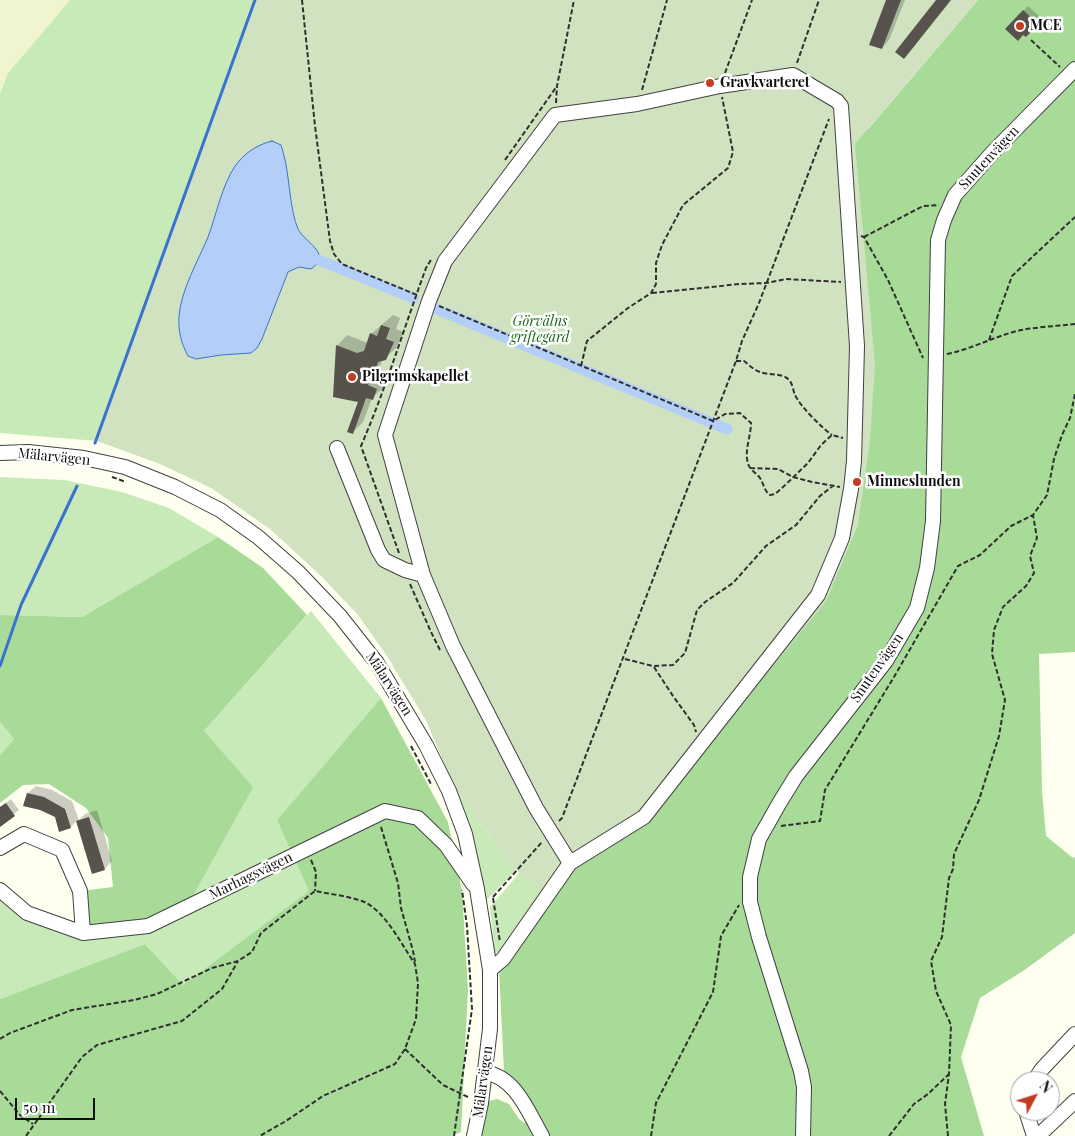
<!DOCTYPE html>
<html>
<head>
<meta charset="utf-8">
<style>
  body { margin:0 }
  #map { position:relative; width:1075px; height:1136px; overflow:hidden; background:#fffff0; font-family:"Playfair Display",serif }
  canvas { display:block }
  .north { position:absolute; left:1010px; top:1071px; width:50px; height:50px; box-sizing:border-box; background:#fff; border:1px solid #9f9f9f; border-radius:50%; rotate:50deg; font-size:14px; font-weight:700; line-height:20px; text-align:center; color:#0e0e0e }
  .north::after { content:''; display:block; margin:auto; width:18px; height:22px; background:#c13e24; clip-path:polygon(50% 0,100% 100%,50% 72%,0 100%) }
  .scale { position:absolute; left:15px; top:1098px; width:80px; height:22px; box-sizing:border-box; border:2px solid #0e0e0e; border-top:0; padding-left:6px; font-size:15px; line-height:18px; white-space:nowrap; color:#0e0e0e; -webkit-text-stroke:4px #fff; paint-order:stroke }
</style>
</head>
<body>
<div id="map">
<canvas width="1075" height="1136"></canvas>
<div class="north">N</div>
<div class="scale">50 m</div>
</div>
<script>
const c = document.querySelector('canvas').getContext('2d');
c.lineJoin = 'round';
function fill(path, color) {
  c.fillStyle = color;
  c.fill(path, 'evenodd');
}
function stroke(path, color, width, dash) {
  c.strokeStyle = color;
  c.lineWidth = width;
  c.lineCap = dash ? 'butt' : 'round';
  c.setLineDash(dash || []);
  c.stroke(path);
}
function drawText(font, color, halo, rows, align = 'center') {
  c.font = font + ' "Playfair Display",serif';
  c.lineWidth = 5;
  c.setLineDash([]);
  c.textBaseline = 'middle';
  c.strokeStyle = halo;
  c.fillStyle = color;
  for (const [text, x, y, turn = 0] of rows) {
    c.save();
    c.translate(x, y);
    c.rotate((+turn || 0) * Math.PI / 180);
    c.textAlign = isNaN(turn) ? turn : align;
    if (halo) c.strokeText(text, 0, 0);
    c.fillText(text, 0, 0);
    c.restore();
  }
}
const farmland = new Path2D(`
  M0,0H70L8,73L0,94Z`);
const green = new Path2D(`
  M70,0H256L97,441L0,433V94L8,73Z
  M0,477L64,480L122,492L169,508L218,537L82,617L0,615Z
  M311,611L381,698L277,820L310,891L183,985L145,944L0,999V884L29,908L84,929L149,922L204,731Z
  M0,722L14,739L0,755Z
  M455,788L516,870L483,904Z
  M540,849L554,881L504,949L495,954L490,907Z`);
const forest = new Path2D(`
  M978,0H1075V652L1039,654L1042,791L1046,836L1073,858L1075,857V933L1026,969L980,998L961,1057L984,1136H478L486,1102L497,1099L509,1104L519,1119L525,1123L528,1100L509,1084L504,1072L499,969L577,866L485,826L455,788L426,720L393,666L581,366L869,128Z
  M218,537L263,568L307,615L204,731L253,787L190,901L148,926L83,933L80,891L113,887L108,838L86,808L49,784L23,785L0,803V755L14,739L0,722V615L82,617Z
  M381,698L448,822L462,891L468,989L461,1132L452,1136H0V999L145,944L183,985L309,891L277,820Z`);
const cemetery = new Path2D(`
  M256,0H978L855,144L875,364L870,440L858,525L826,601L647,821L577,866L551,901L516,870L455,788L426,720L387,656L358,615L321,576L270,529L211,488L160,464L97,441Z`);
const water = new Path2D(`
  M272,141L281,145L283,152C290,175 289,208 298,229C303,241 334,254 311,269L299,267L288,272L262,339L257,348L251,353L221,355L196,359L188,356C181,343 178,331 179,316C181,290 198,261 208,237C217,213 221,188 235,166C245,153 256,145 272,141Z`);
const shadow = new Path2D(`
  M887,0H905L889,40L882,48Z
  M1028,6L1040,17L1033,24L1035,26L1031,31L1026,35L1006,29Z
  M393,315L400,318L396,329L404,332L396,348L382,361L377,374L387,378L383,388L372,398L363,422L353,432L360,401L337,346L347,335L368,343L371,334Z
  M36,786L52,790L72,801L79,820L85,814L97,810L112,861L105,869L93,872L77,820L71,827L28,793Z
  M11,799L19,810L0,825V807Z`);
const stream = new Path2D(`
  M95,443L255,0
  M0,666L21,605L77,486`);
const canal = new Path2D(`
  M319,260L413,298
  M434,308L710,422
  M715,424L727,429`);
const building = new Path2D(`
  M886,0H901L882,49L869,45Z
  M936,0H951L904,59L895,52Z
  M1023,10L1036,22L1029,30L1031,32L1026,37L1023,35L1018,41L1005,29Z
  M381,325L390,328L386,339L394,342L386,360L378,362L376,369L373,370L368,385L377,389L373,400L366,398L353,434L347,432L358,402L333,397L336,345L357,353L364,351L370,333L377,336Z
  M27,793L44,797L65,809L71,828L59,832L55,817L40,810L23,806Z
  M6,803L15,816L0,827V807Z
  M89,817L105,870L92,874L76,821Z`);
const path = new Path2D(`
  M302,0L315,126L330,241L334,254L342,264L417,295
  M1031,40L1060,67
  M797,63L819,0
  M725,73L752,0
  M642,90L667,0
  M556,103L557,86L574,0
  M505,160L557,86
  M861,236L864,237L888,280L923,358
  M864,237L923,206L939,205
  M652,293L740,284L766,283L786,279L841,282
  M439,306L713,421L725,414L740,413L751,423C751,437 743,453 749,466C752,471 757,474 760,478C764,484 764,491 770,495L775,494L782,488L808,463L821,445L832,435L843,438
  M989,340L1012,276L1075,217
  M947,354C972,349 995,336 1021,330C1038,327 1057,326 1075,324
  M736,361H744C749,365 754,370 760,372C769,376 782,372 789,380C793,384 793,391 795,395C800,406 822,428 832,435
  M581,366L587,341L628,308L651,293L656,284V263L662,245L683,205L728,168L733,152L722,97
  M750,468L778,469L793,477L812,482L840,487
  M112,477L126,482
  M399,553L361,446C386,388 404,328 426,268L432,258
  M410,584L431,632L440,650
  M625,659L653,666L673,665L685,653L697,610L705,602L733,583L766,546L796,525L820,496L834,485
  M654,667L673,696L694,725L696,732
  M411,746L432,786
  M559,821L562,818L736,361L742,341L759,303L829,119
  M781,826L820,821L825,790L894,677L958,566L980,555L1011,526L1033,515L1047,495L1054,459L1062,435L1070,418L1075,394
  M381,827L398,883L401,908L413,951L415,962
  M311,860L316,872L315,891
  M493,897L542,842
  M493,898L500,942
  M0,1039L10,1033L72,1010L134,1000L157,994L212,968L238,961L252,952L261,933L315,891C330,894 347,896 362,901C385,910 401,944 415,964L418,983L416,1019L405,1049L395,1064L323,1096L286,1121L260,1136
  M405,1049L443,1085L470,1098
  M0,1091L20,1115L33,1124
  M26,1136L82,1057L97,1045L182,1021L222,989L238,961
  M454,1136L472,1009L467,926L462,890
  M651,1136L656,1103L713,992L721,936L739,905
  M889,1136L914,1104L928,1094L949,1074
  M948,1136L945,1104L949,1074L951,1025L936,991L931,961L942,937L949,878L953,869L954,854L979,800L999,736L1005,700L992,654L994,630L1003,607L1026,586L1034,573L1030,556L1037,538L1033,515`);
const minor = new Path2D(`
  M337,448L378,550L384,560L405,570L423,575
  M0,453L28,452L84,458L125,467L175,487L220,510L258,537L298,572L340,616L377,663L426,745L449,791L465,834L477,889L490,970V1029L481,1103L474,1136
  M0,848L24,834L62,850L80,891L83,933
  M0,890L27,913L83,933L148,926L385,811L418,818L446,845L473,884
  M490,970L503,959L570,863L644,817L818,595L842,538L851,489L854,461L857,346L841,106L837,101L793,75L720,86L637,104L555,115L445,261L429,301L385,435L423,575L453,646L536,808L570,863
  M484,1072C516,1077 528,1112 542,1136
  M1034,1081L1042,1069L1075,1034
  M1026,1111L1034,1136
  M803,1136L804,1087L801,1071L759,937L750,902V877L759,839L780,802L796,776L886,661L917,608L927,568L933,521L938,240L944,220L955,195L993,152L1075,69
  M1038,1136L1075,1101`);
const markers = [
  [1020,26,5,"#c13e24"],
  [710,83,5,"#c13e24"],
  [352,377,5,"#c13e24"],
  [857,482,5,"#c13e24"]
];
const poiNames = [
  ["MCE",1030,26],
  ["Gravkvarteret",720,83],
  ["Pilgrimskapellet",362,377],
  ["Minneslunden",867,482]
];
const streetNames = [
  ["Snutenvägen",989,158,-47],
  ["Mälarvägen",54,457,6],
  ["Snutenvägen",877,668,-55],
  ["Mälarvägen",389,684,57],
  ["Marhagsvägen",251,876,-26],
  ["Mälarvägen",483,1082,-82]
];
const parkNames = [
  ["Görvälns",540,322],
  ["griftegård",540,338]
];
fill(farmland, '#f1f5cf');
fill(green, '#c8eab9');
fill(forest, '#a8db98');
fill(cemetery, '#d0e2c0');
fill(water, '#b4cff7');
stroke(water, '#3973cf', 1);
fill(shadow, '#0003');
stroke(stream, '#3973cf', 3);
stroke(canal, '#b4cff7', 11);
fill(building, '#57524b');
stroke(minor, '#414141', 16);
stroke(path, '#303030', 2, [5, 2.5]);
stroke(minor, '#fff', 14);
for (const [x, y, r, color] of markers) {
  const dot = new Path2D();
  dot.arc(x, y, r, 0, 2 * Math.PI);
  c.fillStyle = color;
  c.fill(dot);
  stroke(dot, '#fff', 2);
}
drawText('bold 14px', '#0e0e0e', '#fff', poiNames, 'left');
drawText('14px', '#0e0e0e', '#fff', streetNames);
drawText('italic 14px', '#1d681e', '#fff', parkNames);
</script>
</body>
</html>
